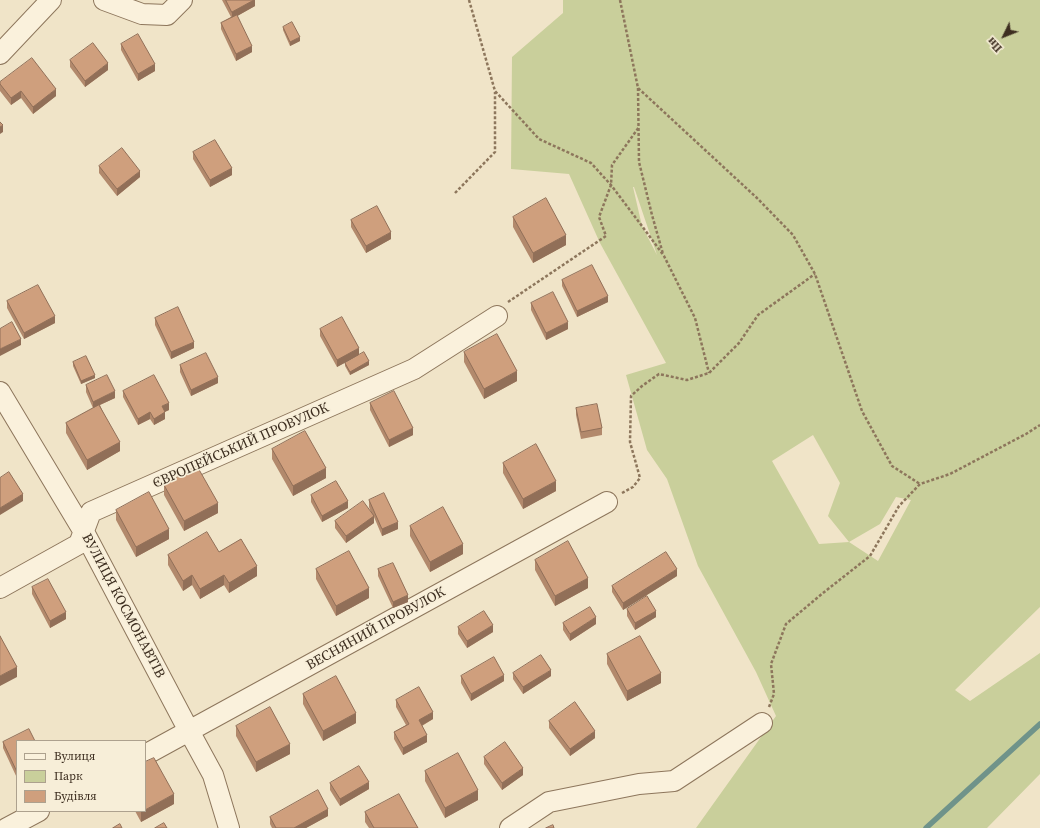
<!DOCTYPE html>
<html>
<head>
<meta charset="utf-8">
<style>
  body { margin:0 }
  #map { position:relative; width:1040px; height:828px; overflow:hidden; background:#f0e4c8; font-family:"Source Serif 4",serif }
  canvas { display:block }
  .legend { position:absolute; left:16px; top:740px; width:130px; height:72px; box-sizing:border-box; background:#f7eed8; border:1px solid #ada18e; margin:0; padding:5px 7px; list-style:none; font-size:12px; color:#3d2e20 }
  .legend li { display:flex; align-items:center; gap:8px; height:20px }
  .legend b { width:20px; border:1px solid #ada18e }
  .north { position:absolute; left:984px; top:16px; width:40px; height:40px; -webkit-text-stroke:3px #f7eed8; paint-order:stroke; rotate:227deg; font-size:11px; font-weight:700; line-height:16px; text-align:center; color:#3d2e20 }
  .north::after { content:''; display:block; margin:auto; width:14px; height:18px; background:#3d2e20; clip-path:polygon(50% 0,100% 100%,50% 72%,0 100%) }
</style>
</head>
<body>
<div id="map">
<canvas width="1040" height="828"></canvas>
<ul class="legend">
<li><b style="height:5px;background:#faf1dc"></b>Вулиця</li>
<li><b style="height:11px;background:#c9cf9b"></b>Парк</li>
<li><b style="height:11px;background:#cf9f7d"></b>Будівля</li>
</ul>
<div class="north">Пн</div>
</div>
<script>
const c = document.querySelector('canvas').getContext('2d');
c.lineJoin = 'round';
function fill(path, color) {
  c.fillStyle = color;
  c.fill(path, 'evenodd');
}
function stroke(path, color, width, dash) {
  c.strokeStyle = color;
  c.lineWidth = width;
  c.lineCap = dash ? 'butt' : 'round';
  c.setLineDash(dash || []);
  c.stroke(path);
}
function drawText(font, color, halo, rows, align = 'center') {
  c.font = font + ' "Source Serif 4",serif';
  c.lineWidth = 3.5;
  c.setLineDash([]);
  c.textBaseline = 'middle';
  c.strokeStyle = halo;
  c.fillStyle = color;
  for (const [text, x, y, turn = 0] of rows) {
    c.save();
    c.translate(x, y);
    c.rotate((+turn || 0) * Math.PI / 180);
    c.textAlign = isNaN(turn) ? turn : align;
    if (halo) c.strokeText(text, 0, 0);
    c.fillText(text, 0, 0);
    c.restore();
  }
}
const green = new Path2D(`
  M563,0H1040V607L955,690L970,701L1040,653V774L987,828H696L776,716L756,672L698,566L667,479L647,450L626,375L666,363L600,243L569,174L511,169L512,57L563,13ZM633,187H634L657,255L642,226ZM813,435L840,483L828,516L849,542L819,544L772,461ZM896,497L911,500L878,561L849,542L880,524Z`);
const stream = new Path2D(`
  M926,828L1040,724`);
const path = new Path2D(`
  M469,0L495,91L539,139L591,163L611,185L642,226L664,256L695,318L709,373
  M620,0L638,88L757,198L793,235L815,274L862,411L892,466L920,484
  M638,88L639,162L652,215L663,254
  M455,193L495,152V92
  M508,302L606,236L599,217L611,185L612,165L639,127
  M622,493L633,487L640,478L630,442L631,396L642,386L659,374L687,380L709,373L739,343L758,315L815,274
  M769,707L774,694L771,664L786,624L823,593L870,556L899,506L920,484L950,474L1026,434L1040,425`);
const minor = new Path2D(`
  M104,0L142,14L167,15L182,0
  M0,54L51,0
  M0,392L84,532L189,731L213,775L229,828
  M0,588L79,544L91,512L414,369L497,316
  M145,755L607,502
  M7,828L39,811
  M510,828L549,802L639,784L674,781L762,723`);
const wall = new Path2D(`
  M222,0H255V6L237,16L252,52L236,61L221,29V23L231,17Z
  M283,27L300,41L290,46L283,30Z
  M121,44L155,71L138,81L121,50Z
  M70,60L108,70L85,87L70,67Z
  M0,82L56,96L33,114L21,98L11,105L0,91Z
  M193,152L232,175L210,187L193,159Z
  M99,166L140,177L117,196L99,173Z
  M513,217L566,245L533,263L513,227Z
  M351,220L391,239L366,253L351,227Z
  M562,280L608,302L577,317L562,286Z
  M7,301L55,323L24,339L7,308Z
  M531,303L568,329L546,340L531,310Z
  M155,318L194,348L171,359L155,325Z
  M320,329L359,355L337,367L320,336Z
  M464,352L517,381L484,399L464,362Z
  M73,362L95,378L81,384L73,366Z
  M345,363L369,365L350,375L345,366Z
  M180,365L218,383L191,396L180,372Z
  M86,385L115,398L100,405L120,451L87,470L66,433V423L93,408L86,392Z
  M123,391L169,410L165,412V419L154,425L150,419L138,425L123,397Z
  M370,403L413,435L389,447L370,410Z
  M576,408L602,428V435L581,439L576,415Z
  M272,449L326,478L293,496L272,459Z
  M503,463L556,491L523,509L503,473Z
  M164,485L218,513L184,531L164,495Z
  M311,495L348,508L322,522L311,502Z
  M369,500L398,529L382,536L374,517V523L346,543L335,528V521L372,515L369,507Z
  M116,510L169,539L136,557L116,520Z
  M410,526L463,554L430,572L410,536Z
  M219,552L257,576L229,593L224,585L200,599L192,585L183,591L168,565V555Z
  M535,560L588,588L555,606L535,570Z
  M316,569L369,598L336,616L316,579Z
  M378,569L408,602L393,608L378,576Z
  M677,576L623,610L612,592V586Z
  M32,587L66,619L50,628L32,594Z
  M627,609L656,617L635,630L627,616Z
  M563,623L596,624L570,641L563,630Z
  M458,627L493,632L467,648L458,634Z
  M607,654L661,683L627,701L607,664Z
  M513,673L551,676L523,694L513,679Z
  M461,676L504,681L471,701L461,683Z
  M303,694L356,723L323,741L303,704Z
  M396,700L433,719L422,726L427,742L403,755L394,739V732L406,725L396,707Z
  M549,721L595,738L570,756L549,728Z
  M236,726L290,754L256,772L236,736Z
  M17,741V778L3,748V742Z
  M484,757L523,775L502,790L484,764Z
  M425,771L478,800L445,818L425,781Z
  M330,783L369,789L340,806L330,790Z
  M174,804L141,822L135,811H145Z
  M365,812L418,828H369L365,822Z
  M328,816L306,828H272L270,824V817Z`);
const shadedWall = new Path2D(`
  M254,0H255V6L232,19V12Z
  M300,37V41L290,46V42Z
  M252,46V52L236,61V54Z
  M108,63V70L85,87V81Z
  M155,64V71L138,81V74Z
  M56,89V96L33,114V107Z
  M21,91V98L11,105V98Z
  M3,125V132L0,134V127Z
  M232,168V175L210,187V180Z
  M140,171V177L117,196V189Z
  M391,232V239L366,253V246Z
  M566,235V245L533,263V253Z
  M608,296V302L577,317V311Z
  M55,316V323L24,339V333Z
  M568,322V329L546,340V333Z
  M21,339V345L0,356V349Z
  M194,342V348L171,359V352Z
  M359,348V355L337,367V360Z
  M369,361V365L350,375V372Z
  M517,371V381L484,399V389Z
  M95,375V378L81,384V381Z
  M218,377V383L191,396V390Z
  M115,391V398L93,408V402Z
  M169,403V410L162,413V406Z
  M150,412V419L138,425V419Z
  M165,412V419L154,425V419Z
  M413,428V435L389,447V440Z
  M120,442V451L87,470V460Z
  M326,468V478L293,496V486Z
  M556,481V491L523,509V499Z
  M23,494V501L0,515V508Z
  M348,501V508L322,522V516Z
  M218,503V513L184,531V521Z
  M374,516V523L346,543V536Z
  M398,522V529L382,536V529Z
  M169,529V539L136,557V547Z
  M463,544V554L430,572V562Z
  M257,566V576L229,593V583Z
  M677,569V576L623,610V603Z
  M192,575V585L183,591V581Z
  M224,575V585L200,599V589Z
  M588,578V588L555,606V596Z
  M369,588V598L336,616V606Z
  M408,595V602L393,608V602Z
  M656,611V617L635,630V623Z
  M66,612V619L50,628V621Z
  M596,617V624L570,641V634Z
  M493,625V632L467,648V641Z
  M17,667V677L0,686V676Z
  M551,670V676L523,694V687Z
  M661,673V683L627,701V691Z
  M504,675V681L471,701V694Z
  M433,712V719L419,727V720Z
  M356,713V723L323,741V731Z
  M595,731V738L570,756V749Z
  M427,735V742L403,755V748Z
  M290,744V754L256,772V762Z
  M523,768V775L502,790V783Z
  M369,782V789L340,806V799Z
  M478,790V800L445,818V808Z
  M174,794V804L141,822V812L145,811V810Z
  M328,809V816L306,828H294Z`);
const building = new Path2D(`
  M226,0H254L232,12Z
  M237,15L252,46L236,54L221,23Z
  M292,22L300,37L290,42L283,27Z
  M138,34L155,64L138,74L121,44Z
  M93,43L108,63L85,81L70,60Z
  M32,58L56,89L33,107L21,91L11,98L0,84V82Z
  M0,122L3,125L0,127Z
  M215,140L232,168L210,180L193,152Z
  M122,148L140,171L117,189L99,166Z
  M546,198L566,235L533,253L513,217Z
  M377,206L391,232L366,246L351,220Z
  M592,265L608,296L577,311L562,280Z
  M38,285L55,316L24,333L7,301Z
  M553,292L568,322L546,333L531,303Z
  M178,307L194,342L171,352L155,318Z
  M342,317L359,348L337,360L320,329Z
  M12,322L21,339L0,349V329Z
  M497,334L517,371L484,389L464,352Z
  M364,352L369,361L350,372L345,363Z
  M206,353L218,377L191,390L180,365Z
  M86,356L95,375L81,381L73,362Z
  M107,375L115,391L93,402L86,385Z
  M154,375L169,403L162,406L165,412L154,419L150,412L138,419L123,391Z
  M394,391L413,428L389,440L370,403Z
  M597,404L602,428L581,432L576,408Z
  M99,405L120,442L87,460L66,423Z
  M305,431L326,468L293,486L272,449Z
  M536,444L556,481L523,499L503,463Z
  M197,466L218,503L184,521L164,485Z
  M9,472L23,494L0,508V478Z
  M336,481L348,501L322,516L311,495Z
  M149,492L169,529L136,547L116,510Z
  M384,493L398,522L382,529L369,500Z
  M363,501L374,516L346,536L335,521Z
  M443,507L463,544L430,562L410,526Z
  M207,532L219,552L241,539L257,566L229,583L224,575L200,589L192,575L183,581L168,555Z
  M568,541L588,578L555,596L535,560Z
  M349,551L369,588L336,606L316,569Z
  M666,552L677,569L623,603L612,586Z
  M393,563L408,595L393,602L378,569Z
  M48,579L66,612L50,621L32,587Z
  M647,596L656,611L635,623L627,609Z
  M590,607L596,617L570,634L563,623Z
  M484,611L493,625L467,641L458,627Z
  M0,636L17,667L0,676Z
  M640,636L661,673L627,691L607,654Z
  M541,655L551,670L523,687L513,673Z
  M494,657L504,675L471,694L461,676Z
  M336,676L356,713L323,731L303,694Z
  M419,687L433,712L419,720L427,735L403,748L394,732L409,724L396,700Z
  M575,702L595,731L570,749L549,721Z
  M270,707L290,744L256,762L236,726Z
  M29,729L35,741H17V772L3,742Z
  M505,742L523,768L502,783L484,757Z
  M458,753L478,790L445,808L425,771Z
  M154,758L174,794L145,810V762Z
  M359,766L369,782L340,799L330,783Z
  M318,790L328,809L294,828H276L270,817Z
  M399,794L418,828H374L365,812Z
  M164,823L167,828H155Z
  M120,824L122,828H113Z
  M553,825L554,828H546Z`);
const streetNames = [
  ["ЄВРОПЕЙСЬКИЙ ПРОВУЛОК",241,446,-24],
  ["ВУЛИЦЯ КОСМОНАВТІВ",123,606,62],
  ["ВЕСНЯНИЙ ПРОВУЛОК",376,629,-29]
];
fill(green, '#c9cf9b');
stroke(stream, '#6f938a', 5.5);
stroke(minor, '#8d765c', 22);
stroke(path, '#8d765c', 2.5, [3, 2]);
stroke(minor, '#faf1dc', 20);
fill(wall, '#b2896c');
fill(shadedWall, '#916f58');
fill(building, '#cf9f7d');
stroke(building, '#916f58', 1);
drawText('14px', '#3d2e20', '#f7eed8', streetNames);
</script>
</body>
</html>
